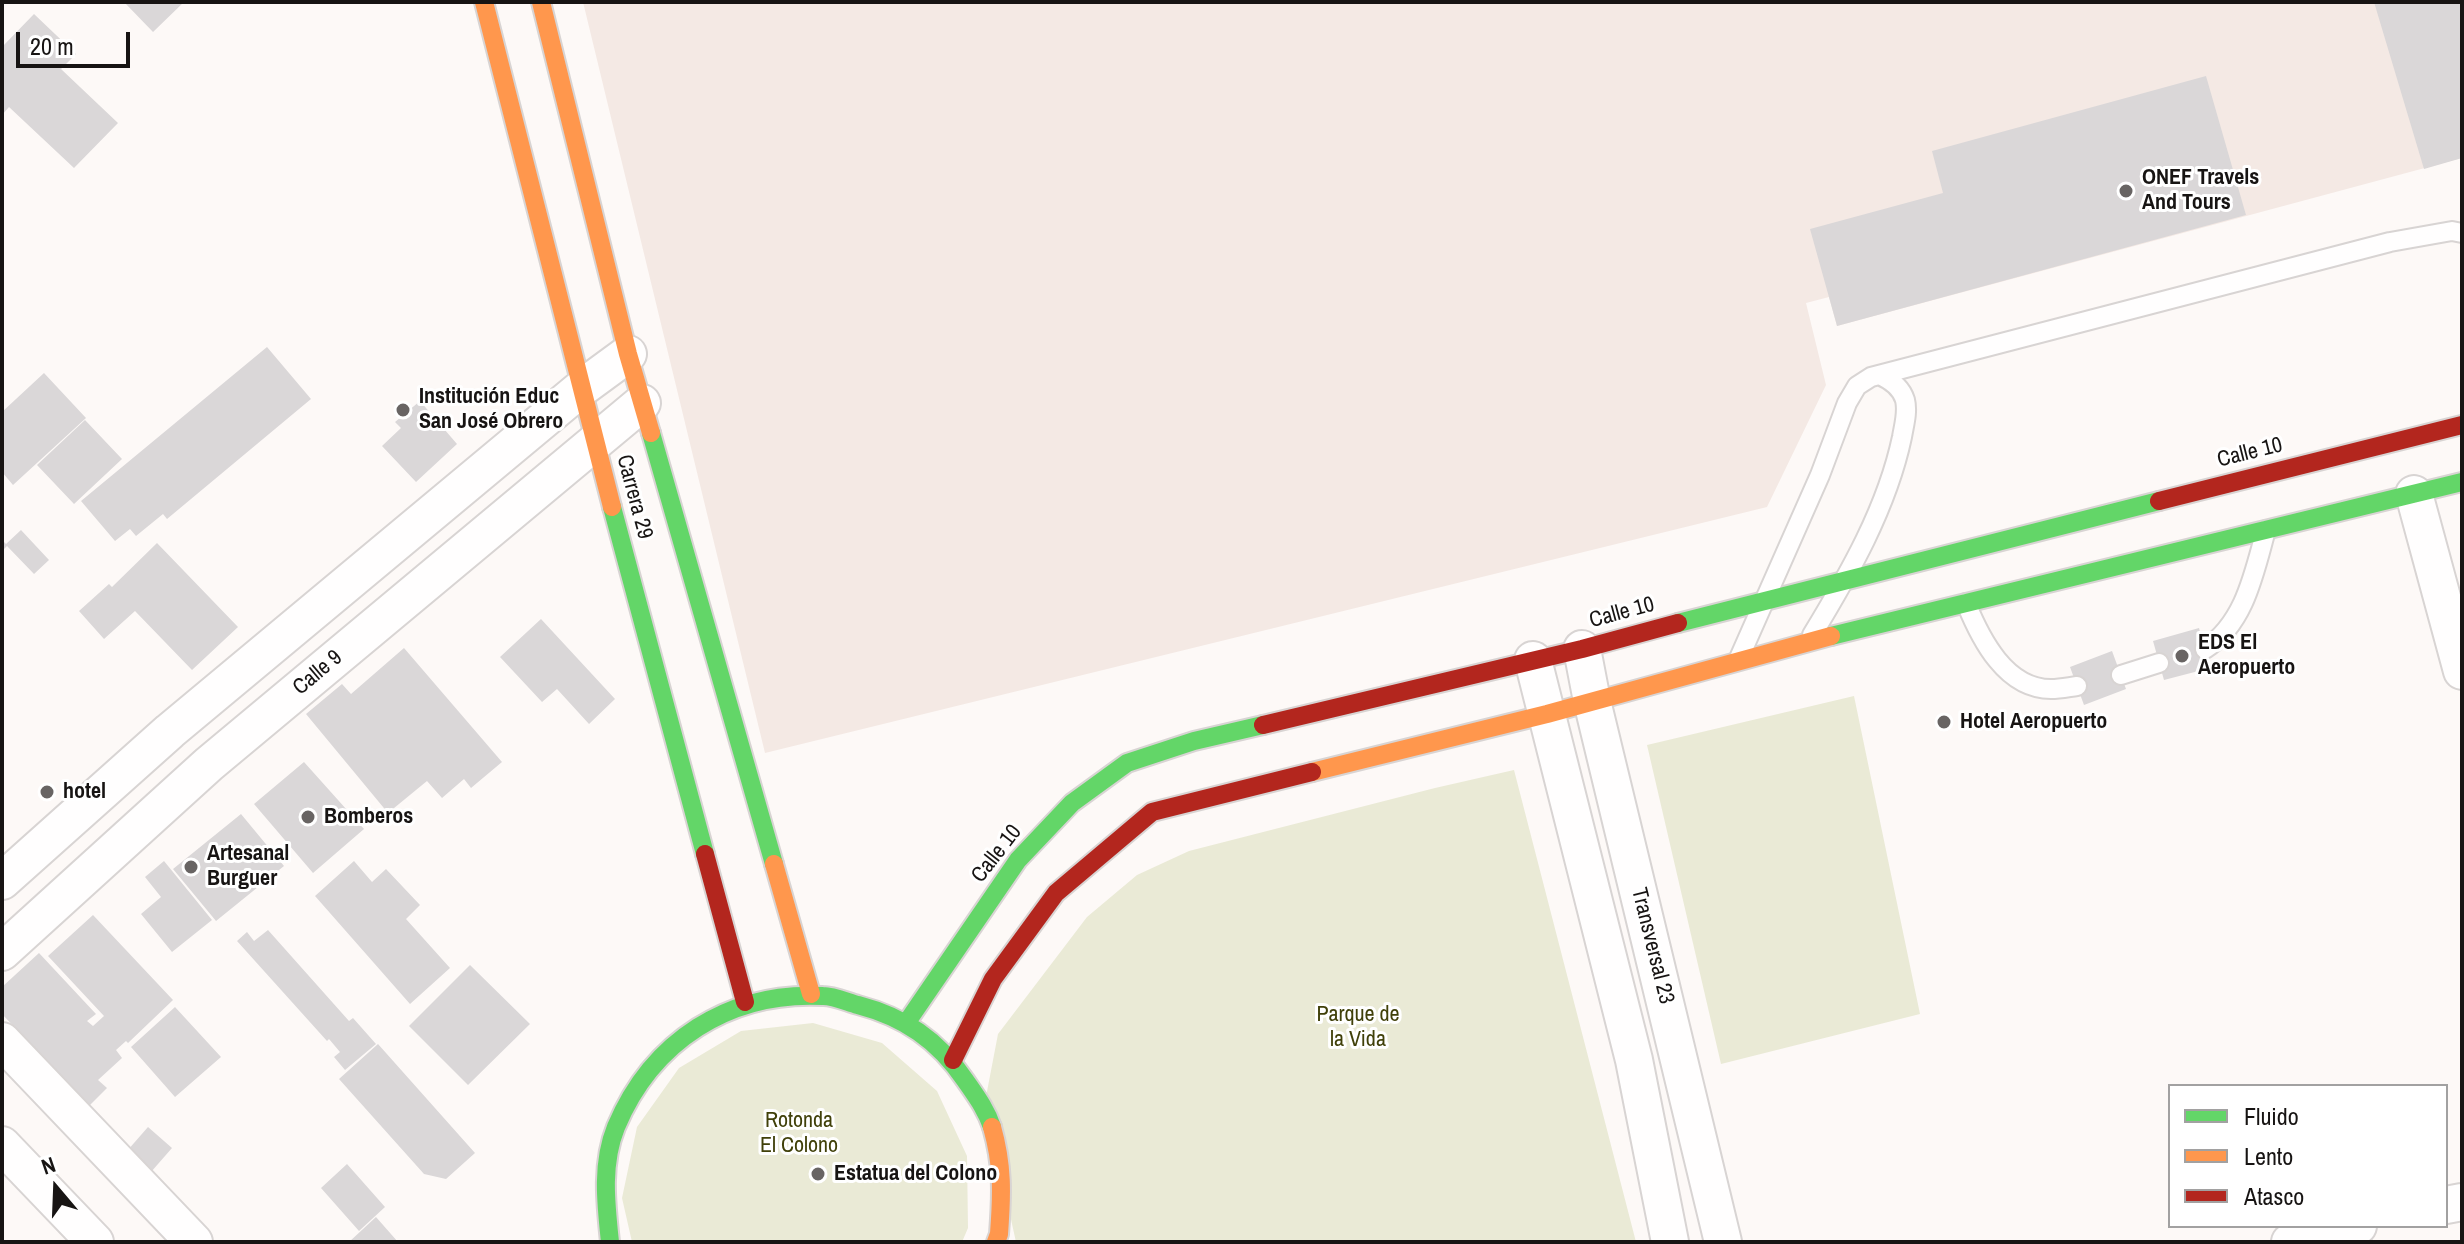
<!DOCTYPE html>
<html>
<head>
<meta charset="utf-8">
<style>
  body { margin:0 }
  #map { position:relative; width:2464px; height:1244px; overflow:hidden; background:#fdf9f7; font-family:"Archivo Narrow",sans-serif }
  canvas { display:block }
  .frame { position:absolute; inset:0; border:4px solid #171413; pointer-events:none }
  .legend { position:absolute; left:2168px; top:1084px; width:280px; height:144px; box-sizing:border-box; background:#fff; border:2px solid #a2a1a1; margin:0; padding:10px 14px; list-style:none; font-size:24px; color:#171413 }
  .legend li { display:flex; align-items:center; gap:16px; height:40px }
  .legend b { width:40px; border:2px solid #a2a1a1 }
  .north { position:absolute; left:16px; top:1148px; width:80px; height:80px; -webkit-text-stroke:6px #fff; paint-order:stroke; rotate:341deg; font-size:22px; font-weight:700; line-height:32px; text-align:center; color:#171413 }
  .north::after { content:''; display:block; margin:auto; width:28px; height:36px; background:#171413; clip-path:polygon(50% 0,100% 100%,50% 72%,0 100%) }
  .scale { position:absolute; left:16px; top:32px; width:114px; height:36px; box-sizing:border-box; border:4px solid #171413; border-top:0; padding-left:10px; font-size:24px; line-height:28px; white-space:nowrap; color:#171413; -webkit-text-stroke:6px #fff; paint-order:stroke }
</style>
</head>
<body>
<div id="map">
<canvas width="2464" height="1244"></canvas>
<div class="frame"></div>
<ul class="legend">
<li><b style="height:10px;background:#63d668"></b>Fluido</li>
<li><b style="height:10px;background:#ff974d"></b>Lento</li>
<li><b style="height:10px;background:#b3261e"></b>Atasco</li>
</ul>
<div class="north">N</div>
<div class="scale">20 m</div>
</div>
<script>
const c = document.querySelector('canvas').getContext('2d');
c.lineJoin = 'round';
function fill(path, color) {
  c.fillStyle = color;
  c.fill(path, 'evenodd');
}
function stroke(path, color, width, dash) {
  c.strokeStyle = color;
  c.lineWidth = width;
  c.lineCap = dash ? 'butt' : 'round';
  c.setLineDash(dash || []);
  c.stroke(path);
}
function drawText(font, color, halo, rows, align = 'center') {
  c.font = font + ' "Archivo Narrow",sans-serif';
  c.lineWidth = 6;
  c.setLineDash([]);
  c.textBaseline = 'middle';
  c.strokeStyle = halo;
  c.fillStyle = color;
  for (const [text, x, y, turn = 0] of rows) {
    c.save();
    c.translate(x, y);
    c.rotate((+turn || 0) * Math.PI / 180);
    c.textAlign = isNaN(turn) ? turn : align;
    if (halo) c.strokeText(text, 0, 0);
    c.fillText(text, 0, 0);
    c.restore();
  }
}
const built = new Path2D(`
  M583,2H2462V158L1837,326L1829,297L1806,303L1826,385L1767,507L765,753Z`);
const green = new Path2D(`
  M1854,696L1920,1014L1721,1064L1647,745Z
  M1514,770L1636,1242H1016L985,1102L998,1034L1087,917L1137,875L1189,851L1435,788Z
  M813,1023L882,1043L937,1091L967,1156L968,1228L962,1242H632L622,1198L637,1127L679,1068L741,1031Z`);
const building = new Path2D(`
  M124,2H184L153,32Z
  M2374,2H2462V158L2424,169Z
  M34,14L76,54L61,69L118,123L74,168L9,107L2,115V47Z
  M2206,76L2246,215L1837,326L1810,229L1943,193L1932,151Z
  M267,347L311,399L167,519L163,514L136,536L130,529L115,541L81,501Z
  M44,373L86,418L13,485L2,472V412Z
  M420,401L457,444L416,482L382,446L401,428L395,422Z
  M85,420L122,459L74,504L37,465Z
  M21,530L49,560L34,574L7,546L2,551V540L6,544Z
  M157,543L238,627L192,670L135,611L104,639L79,611L109,584L112,587Z
  M541,619L615,699L589,724L557,689L542,702L500,657Z
  M2199,628L2210,668L2164,680L2153,641Z
  M404,648L502,762L471,788L464,779L442,798L427,781L388,813L306,714L342,684L351,694Z
  M2112,651L2126,689L2084,705L2070,667Z
  M304,762L364,829L313,873L254,804Z
  M241,814L284,866L216,921L173,869Z
  M164,861L212,920L172,952L141,914L161,897L145,877Z
  M354,861L372,882L386,869L420,905L406,919L450,968L410,1004L315,896Z
  M93,915L173,1000L128,1043L126,1041L116,1050L122,1058L98,1080L107,1088L85,1110L48,1074L54,1069L2,1014V987L39,953L96,1014L87,1021L93,1026L104,1016L48,956Z
  M268,930L349,1021L353,1018L376,1044L345,1070L334,1057L340,1052L329,1039L327,1041L237,941L247,932L254,941Z
  M470,965L530,1024L468,1085L409,1026Z
  M175,1007L221,1057L175,1097L131,1047Z
  M378,1044L475,1153L446,1179L424,1174L339,1079Z
  M148,1127L172,1148L151,1172L127,1151Z
  M347,1164L385,1207L359,1231L321,1188Z
  M376,1217L398,1242H349Z`);
const lane = new Path2D(`
  M1966,603C1981,640 2006,689 2051,689C2060,689 2069,687 2077,686
  M1812,635C1849,574 1887,508 1902,437C1904,425 1908,412 1905,400C1901,387 1891,380 1879,375
  M2205,649C2245,623 2254,573 2266,530
  M1740,656L1820,475L1847,403L1857,386L1871,377L2390,242L2452,231L2462,233
  M2121,675L2159,663`);
const street = new Path2D(`
  M2414,494L2462,671
  M1582,649L1592,701L1723,1242
  M1533,660L1634,1060L1670,1242
  M2,881L170,731L583,387L628,354
  M2,952L209,764L642,403
  M2,1041L194,1242
  M2,1145L95,1242
  M2446,1205L2462,1202
  M2290,1242L2358,1226`);
const fast = new Path2D(`
  M651,433L774,864
  M612,507L705,854
  M1678,623L2159,501
  M1831,636L2462,482
  M907,1022L1018,860L1072,803L1127,763L1194,741L1263,725
  M610,1242C606,1204 601,1164 616,1127C652,1041 729,991 823,996C834,996 847,1002 858,1005C904,1017 938,1040 965,1080C976,1096 986,1109 992,1127`);
const slow = new Path2D(`
  M484,2L612,507
  M541,2L628,354L651,433
  M1312,772L1547,714L1831,636
  M774,864L811,994
  M992,1127C1003,1166 1002,1194 999,1234L996,1242`);
const jam = new Path2D(`
  M2159,501L2462,425
  M1263,725L1582,649L1678,623
  M705,854L745,1002
  M953,1060L993,979L1056,893L1152,812L1312,772`);
const markers = [
  [2126,191,8,"#686463"],
  [403,410,8,"#686463"],
  [2182,656,8,"#686463"],
  [1944,722,8,"#686463"],
  [47,792,8,"#686463"],
  [308,817,8,"#686463"],
  [191,867,8,"#686463"],
  [818,1174,8,"#686463"]
];
const poiNames = [
  ["ONEF Travels",2142,178],
  ["And Tours",2142,203],
  ["Institución Educ",419,397],
  ["San José Obrero",419,422],
  ["EDS El",2198,643],
  ["Aeropuerto",2198,668],
  ["Hotel Aeropuerto",1960,722],
  ["hotel",63,792],
  ["Bomberos",324,817],
  ["Artesanal",207,854],
  ["Burguer",207,879],
  ["Estatua del Colono",834,1174]
];
const streetNames = [
  ["Calle 10",2250,453,-14],
  ["Carrera 29",634,497,75],
  ["Calle 10",1622,613,-15],
  ["Calle 9",318,673,-40],
  ["Calle 10",997,854,-52],
  ["Transversal 23",1652,946,76]
];
const parkNames = [
  ["Parque de",1358,1015],
  ["la Vida",1358,1040],
  ["Rotonda",799,1121],
  ["El Colono",799,1146]
];
fill(built, '#f4e9e4');
fill(green, '#eaead6');
fill(building, '#dad7d8');
stroke(lane, '#d8d4d3', 22);
stroke(street, '#d8d4d3', 40);
stroke(fast, '#d8d4d3', 22);
stroke(slow, '#d8d4d3', 22);
stroke(jam, '#d8d4d3', 22);
stroke(lane, '#fffefe', 18);
stroke(street, '#fffefe', 36);
stroke(fast, '#63d668', 18);
stroke(slow, '#ff974d', 18);
stroke(jam, '#b3261e', 18);
for (const [x, y, r, color] of markers) {
  const dot = new Path2D();
  dot.arc(x, y, r, 0, 2 * Math.PI);
  c.fillStyle = color;
  c.fill(dot);
  stroke(dot, '#fff', 3);
}
drawText('bold 22px', '#171413', '#fff', poiNames, 'left');
drawText('22px', '#171413', '#fff', streetNames);
drawText('22px', '#404009', '#fff', parkNames);
</script>
</body>
</html>
